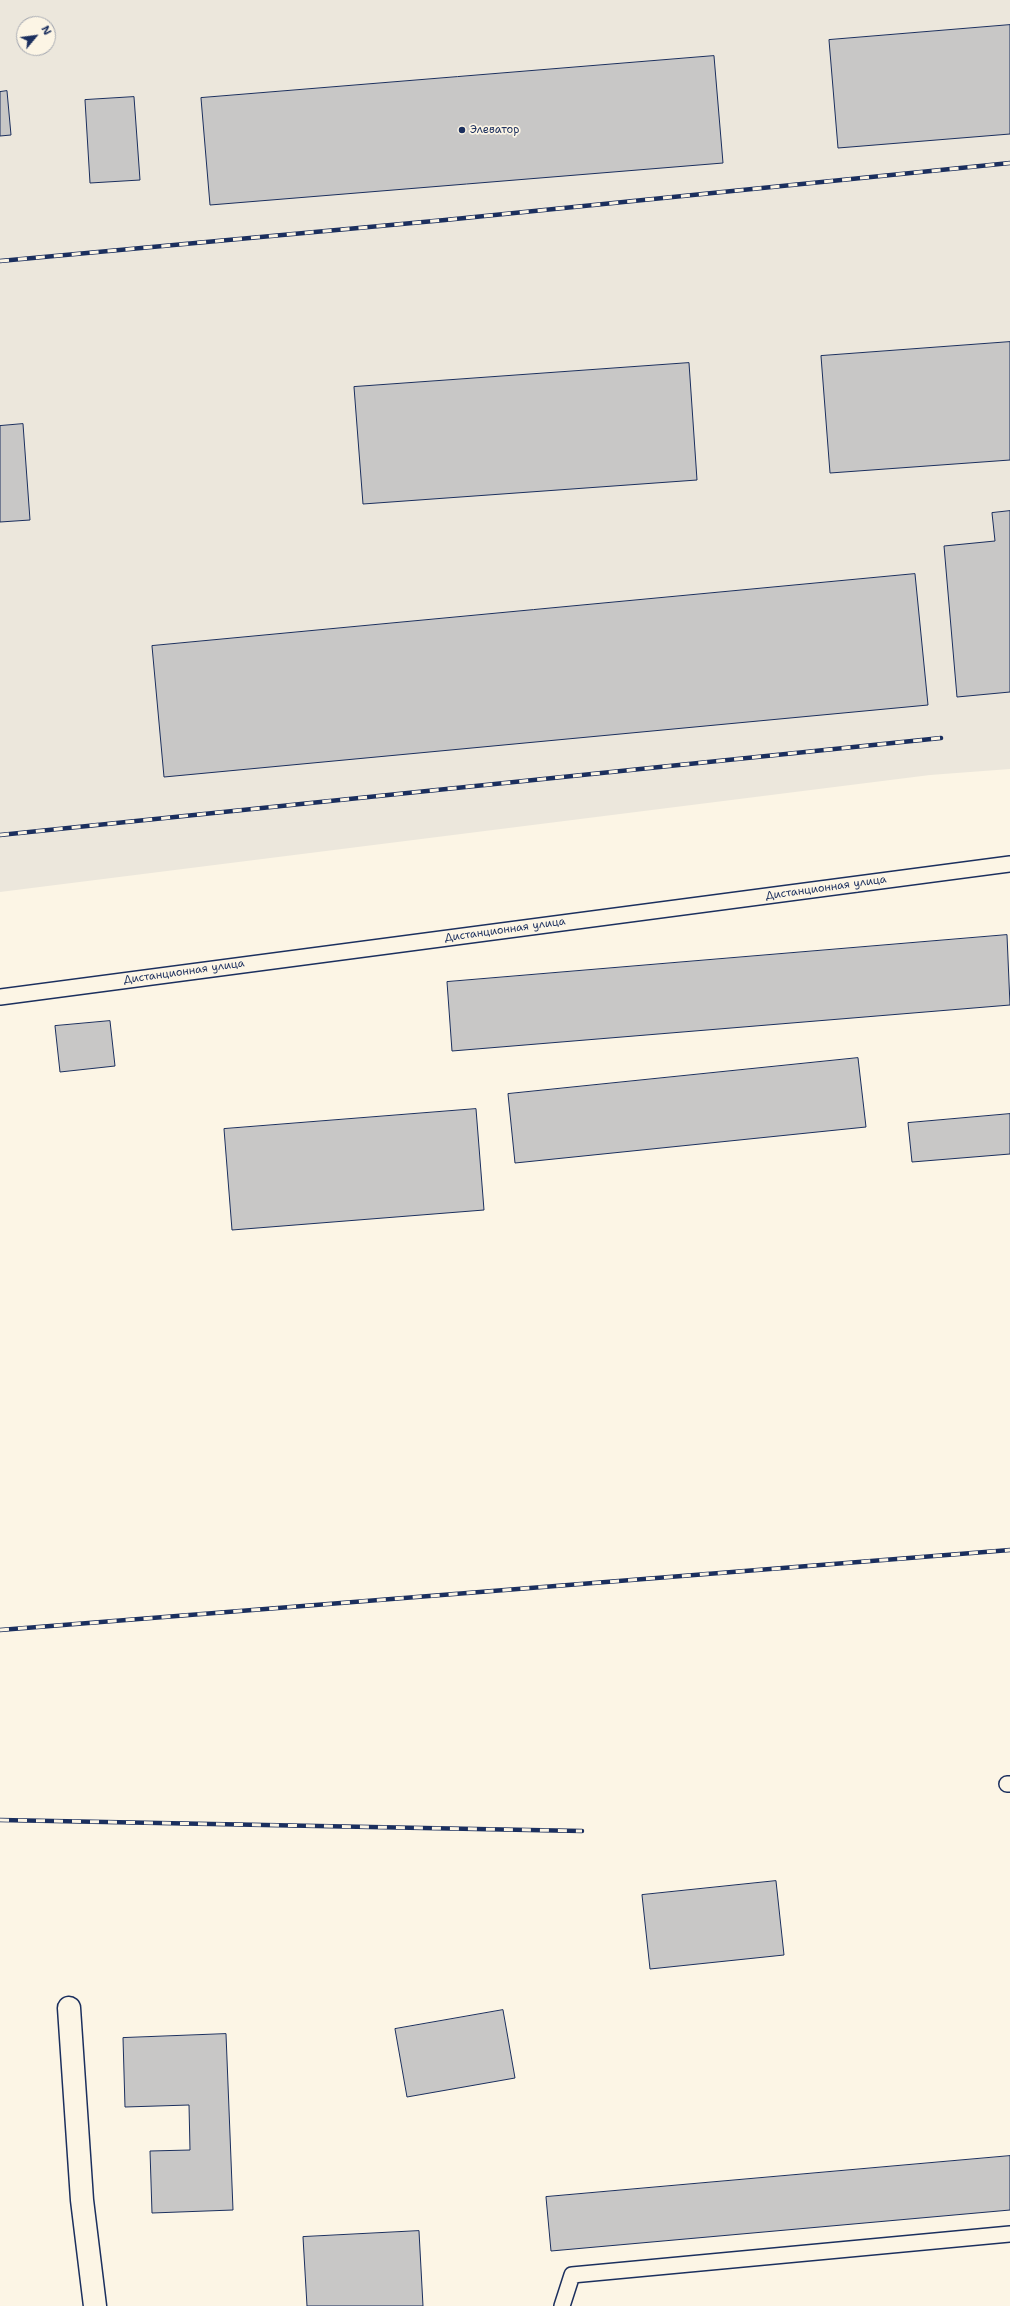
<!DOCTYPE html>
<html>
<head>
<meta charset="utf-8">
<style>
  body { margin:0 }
  #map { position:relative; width:1010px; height:2306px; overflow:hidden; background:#fcf5e5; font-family:"Shantell Sans",sans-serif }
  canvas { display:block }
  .north { position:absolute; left:16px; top:16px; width:40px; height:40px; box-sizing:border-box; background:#fcf5e5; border:1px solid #a2a6af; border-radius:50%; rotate:61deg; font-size:11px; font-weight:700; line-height:16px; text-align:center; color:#1b2f5e }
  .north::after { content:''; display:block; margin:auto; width:14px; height:18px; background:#1b2f5e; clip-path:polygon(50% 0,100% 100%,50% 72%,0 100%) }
</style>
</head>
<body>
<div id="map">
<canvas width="1010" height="2306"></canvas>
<div class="north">N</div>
</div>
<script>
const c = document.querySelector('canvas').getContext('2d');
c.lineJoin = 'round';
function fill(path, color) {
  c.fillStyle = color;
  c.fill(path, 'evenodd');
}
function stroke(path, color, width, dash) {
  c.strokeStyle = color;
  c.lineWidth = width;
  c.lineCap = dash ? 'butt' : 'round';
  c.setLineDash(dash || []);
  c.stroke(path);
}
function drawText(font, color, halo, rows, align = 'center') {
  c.font = font + ' "Shantell Sans",sans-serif';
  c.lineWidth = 3.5;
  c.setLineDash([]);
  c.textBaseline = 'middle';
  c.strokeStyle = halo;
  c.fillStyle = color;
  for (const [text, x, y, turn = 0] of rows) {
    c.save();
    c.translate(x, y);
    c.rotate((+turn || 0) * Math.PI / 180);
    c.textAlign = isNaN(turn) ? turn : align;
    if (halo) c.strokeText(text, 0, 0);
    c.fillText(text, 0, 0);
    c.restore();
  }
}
const built = new Path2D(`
  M0,0H1010V769L930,775L0,892ZM24,24H48V48H24Z`);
const building = new Path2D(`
  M1010,25V134L838,148L829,40Z
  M714,56L723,163L210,205L201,98Z
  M7,91L11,135L0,136V92Z
  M134,97L140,180L90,183L85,100Z
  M1010,342V460L830,473L821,356Z
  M689,363L697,480L363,504L354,387Z
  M23,424L30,520L0,522V426Z
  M1010,511V692L957,697L944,546L995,541L992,513Z
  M915,574L928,705L164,777L152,646Z
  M1007,935L1010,1005L452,1051L447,982Z
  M110,1021L115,1066L60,1072L55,1026Z
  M858,1058L866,1127L515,1163L508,1094Z
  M476,1109L484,1210L232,1230L224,1129Z
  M1010,1114V1154L912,1162L908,1123Z
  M776,1881L784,1955L650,1969L642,1895Z
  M503,2010L515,2078L407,2097L395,2029Z
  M226,2034L233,2210L152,2213L150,2151L190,2150L189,2105L125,2107L123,2038Z
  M1010,2156V2210L551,2251L546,2197Z
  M419,2231L423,2306H307L303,2237Z`);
const service = new Path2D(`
  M0,997L1010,864
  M1007,1784H1010
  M562,2306L572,2275L1010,2234`);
const minor = new Path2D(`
  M69,2008L82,2200L95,2306`);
const rail = new Path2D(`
  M0,261L445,220L1010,163
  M0,835L941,738
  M0,1630L1010,1550
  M0,1820L582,1831`);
const markers = [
  [462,130,4,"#1b2f5e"]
];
const poiNames = [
  ["Элеватор",470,130]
];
const streetNames = [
  ["Дистанционная улица",826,888,-8],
  ["Дистанционная улица",505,930,-8],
  ["Дистанционная улица",184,972,-8]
];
fill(built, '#ece7dc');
fill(building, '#c8c7c6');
stroke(building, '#1b2f5e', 1);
stroke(service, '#1b2f5e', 18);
stroke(minor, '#1b2f5e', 25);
stroke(service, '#fcf5e5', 15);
stroke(minor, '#fcf5e5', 22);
stroke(rail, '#1b2f5e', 4.5);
stroke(rail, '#fcf5e5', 3, [9]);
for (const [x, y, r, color] of markers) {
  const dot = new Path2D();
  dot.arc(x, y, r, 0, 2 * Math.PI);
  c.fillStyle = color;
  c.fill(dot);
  stroke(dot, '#fcf5e5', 1.5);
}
drawText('11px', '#1b2f5e', '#fcf5e5', poiNames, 'left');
drawText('11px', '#1b2f5e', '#fcf5e5', streetNames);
</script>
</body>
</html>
